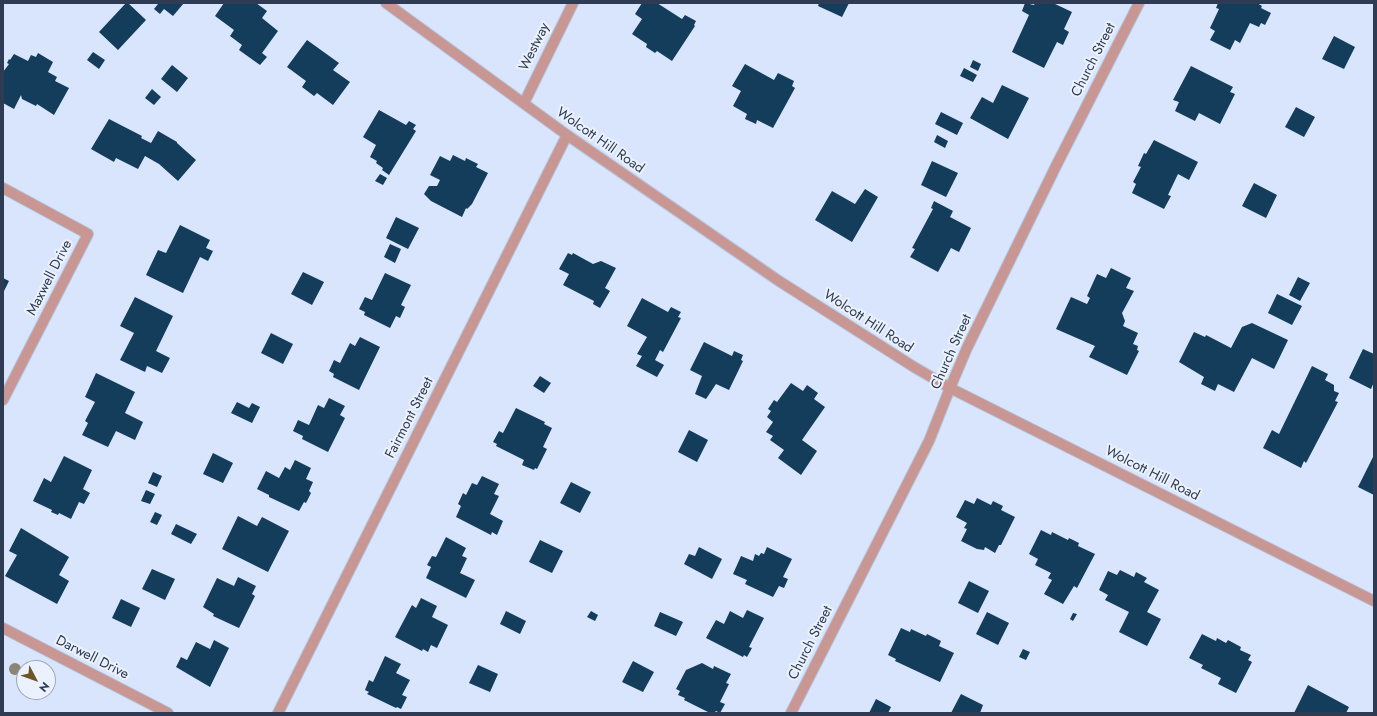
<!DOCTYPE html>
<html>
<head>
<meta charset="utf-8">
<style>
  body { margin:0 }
  #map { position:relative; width:1377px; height:716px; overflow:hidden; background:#d8e5fc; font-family:Jost,sans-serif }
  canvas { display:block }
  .frame { position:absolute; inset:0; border:4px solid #2f3b52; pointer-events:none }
  .north { position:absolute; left:16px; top:660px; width:40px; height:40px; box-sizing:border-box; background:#ebf2fd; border:1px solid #a0a9b9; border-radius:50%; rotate:131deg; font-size:11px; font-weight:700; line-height:16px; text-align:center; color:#2f3b52 }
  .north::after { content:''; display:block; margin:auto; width:14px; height:18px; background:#6d5525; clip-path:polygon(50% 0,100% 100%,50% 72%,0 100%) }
</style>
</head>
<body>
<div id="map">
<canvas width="1377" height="716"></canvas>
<div class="frame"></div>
<div class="north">N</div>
</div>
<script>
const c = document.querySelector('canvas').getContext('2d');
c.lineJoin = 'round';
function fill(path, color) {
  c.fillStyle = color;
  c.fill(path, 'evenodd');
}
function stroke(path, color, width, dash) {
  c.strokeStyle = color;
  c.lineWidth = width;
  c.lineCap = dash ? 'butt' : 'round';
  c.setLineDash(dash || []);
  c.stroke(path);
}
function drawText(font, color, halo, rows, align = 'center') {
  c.font = font + ' Jost,sans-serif';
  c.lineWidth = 4;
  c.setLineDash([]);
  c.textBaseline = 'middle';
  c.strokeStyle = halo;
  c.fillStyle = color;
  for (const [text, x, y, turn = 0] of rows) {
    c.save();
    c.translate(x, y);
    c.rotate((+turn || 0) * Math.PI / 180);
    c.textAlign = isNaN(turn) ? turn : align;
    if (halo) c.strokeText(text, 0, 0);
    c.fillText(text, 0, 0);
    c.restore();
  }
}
const building = new Path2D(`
  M126,3H128L146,20L118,50L99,32Z
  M156,3H184L173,16L164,9L160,14L154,9L158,4Z
  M224,3H256L267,11L262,18L278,31L262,53L267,57L260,65L239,50L242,45L230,36L234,30L215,16Z
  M642,3H657L682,19L685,15L696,21L694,25L695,26L672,61L657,51L655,53L646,47L647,44L632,34L642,19L635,14Z
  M819,3H849L842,17L818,6Z
  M1025,3L1034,5L1035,3H1053L1072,12L1064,29L1069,32L1063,45L1057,42L1044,68L1012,52L1029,15L1022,11Z
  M1218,3H1257L1262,6L1261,8L1271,13L1265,25L1261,23L1259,27L1250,23L1240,43L1235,40L1230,50L1210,40L1215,31L1210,28L1219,9L1216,8Z
  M1334,36L1355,47L1344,69L1322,59Z
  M307,40L339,63L333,70L350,82L333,105L317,93L314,96L302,87L306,81L287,67Z
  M93,52L105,60L99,69L87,60Z
  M38,53L53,62L48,72L57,77L55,81L69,88L54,115L37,104L36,106L22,99L21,95L14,109L3,103V72L9,64L7,63L9,59L10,60L14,54L28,61L31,55L36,57Z
  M973,60L981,64L978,71L970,67Z
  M745,64L774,80L778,73L794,81L792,86L795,88L773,128L757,120L756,124L745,119L747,114L733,106L741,91L732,86Z
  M172,65L188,78L177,92L161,79Z
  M1191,66L1233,87L1230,92L1235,94L1220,124L1199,113L1195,121L1175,111L1179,102L1173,100Z
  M964,68L977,75L973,82L960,76Z
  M1002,85L1029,98L1008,139L970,118L982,97L993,103Z
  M152,89L161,97L154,105L145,98Z
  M1296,107L1315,117L1304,137L1285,127Z
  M379,110L406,125L409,121L416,125L413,129L416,131L389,175L382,170L383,168L376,163L377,161L370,157L376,145L363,137Z
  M941,112L963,123L957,135L935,124Z
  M109,119L142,136L141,138L151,143L158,131L177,142V143L196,160L178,181L159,164L145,156L138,169L116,158L114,162L91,149Z
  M937,135L948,141L945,148L934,142Z
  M1154,140L1198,162L1189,180L1178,174L1168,195L1171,196L1164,209L1132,193L1136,184L1133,182L1141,167L1138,166L1144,153L1146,154Z
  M453,155L465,161L466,158L478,164L476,167L488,173L472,204L467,209L466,208L462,217L431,201L424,194L429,186H437L440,180L430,175L440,156L450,161Z
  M932,161L958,173L946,197L921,185Z
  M380,174L387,178L383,185L375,181Z
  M1254,183L1277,195L1266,218L1242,206Z
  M865,189L878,197L852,242L815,220L832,191L855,204Z
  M934,201L953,211L950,217L971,228L959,252L951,248L938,272L910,257L915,249L912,248L933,209L931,208Z
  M396,217L419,228L408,249L386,238Z
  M180,225L210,240L206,248L213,251L208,261L200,257L183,293L146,275L158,250L166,253Z
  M390,244L401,249L395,263L384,257Z
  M568,253L572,255L573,253L593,264L601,261L616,268L605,288L610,291L600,308L593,304L594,301L563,285L569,274L559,269Z
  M1111,268L1131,278L1126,288L1134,291L1122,313L1125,321L1123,326L1138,333L1133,344L1138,346L1137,350L1139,351L1127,375L1089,357L1095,346L1056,329L1071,297L1087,304L1090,298L1087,296L1097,274L1106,278Z
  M303,272L324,282L312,305L291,294Z
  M385,273L411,285L401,305L405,307L400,318L396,316L390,328L364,315L365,312L359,309L365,297L372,300Z
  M1298,277L1310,283L1300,301L1289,295Z
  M3,278L9,281L3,293Z
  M1277,294L1302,306L1292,325L1268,313Z
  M135,297L173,316L156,351L170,358L162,373L147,366L145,372L120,360L134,333L120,326Z
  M642,298L668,312L671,307L681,312L678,317L681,318L663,352L660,350L655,360L664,365L657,377L636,366L642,356L637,354L647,337L627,326Z
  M1252,323L1288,340L1274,369L1252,358L1234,392L1218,384L1215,391L1201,384L1204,377L1179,362L1194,332L1205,337L1206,335L1231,348L1242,327Z
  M271,333L293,344L283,364L261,353Z
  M360,337L380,347L359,390L333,377L334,374L329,371L334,360L340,363L350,343L355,346Z
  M704,342L732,356L734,351L743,355L741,360L743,361L729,390L716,384L706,399L695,394L702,376L690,370Z
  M1363,349L1374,354V382L1371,389L1349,378Z
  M1312,366L1328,374L1325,380L1334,385V391L1339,393L1335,401L1338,402L1306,463L1304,461L1301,468L1263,448L1272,430L1279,434Z
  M96,373L135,392L125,413L143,422L135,440L116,431L108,447L82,435L88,423L85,421L95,402L85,397Z
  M540,376L551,383L544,393L533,386Z
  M791,383L803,391L807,385L818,393L814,399L825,407L802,440L817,451L801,475L778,458L784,450L770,440L773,436L766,432L773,422L767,417L771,411L768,409L774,400L777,402Z
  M329,398L345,406L340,415L345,418L328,452L302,439L303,436L293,431L298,420L309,425L318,405L324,408Z
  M237,402L249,408L252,403L260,407L252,423L231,413Z
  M516,408L545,422L544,424L552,428L543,447L547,449L537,469L535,468L534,470L522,465L524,460L496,446L497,444L493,442L499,431L503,433Z
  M689,430L708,440L697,462L678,452Z
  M213,453L233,463L223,483L203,474Z
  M1374,455V495L1358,487Z
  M64,456L92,470L83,489L90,493L84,504L79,502L71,519L59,513L58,515L51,512L52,510L33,501L44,478L51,482Z
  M295,460L311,468L306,479L313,482L309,491L311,493L306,503L304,502L299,511L269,497V495L257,489L266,471L279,478L285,467L290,470Z
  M153,472L162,476L157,487L148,483Z
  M482,476L499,484L494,494L499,496L490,514L503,521L497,535L492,532L491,535L456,517L461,506L458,504L463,493L466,495L472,483L477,485Z
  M571,482L591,492L580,513L560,503Z
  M146,490L155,494L150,504L141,501Z
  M977,498L991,505L993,501L1003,506L1001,510L1015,517L1001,545H999L995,553L985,547L984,550L977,549L961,541L967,529L964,528L967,523L956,517L965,500L974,504Z
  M155,512L162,515L157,525L150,522Z
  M238,516L257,526L262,517L289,531L268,572L222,549Z
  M176,524L197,534L191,544L171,534Z
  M21,528L69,557L59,575L69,581L57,604L5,576L17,555L9,551Z
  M1041,530L1051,535L1052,532L1068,540L1069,538L1079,543L1078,546L1095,554L1077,588L1074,586L1063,604L1044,594L1052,580L1048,578L1051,573L1035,565L1038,559L1029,554Z
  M446,537L466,548L462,556L467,558L460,573L475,580L466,598L426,578L431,567L427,565L432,556L436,557Z
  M540,540L563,551L552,573L529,562Z
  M699,547L722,559L712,579L684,564L689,554L695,556Z
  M767,547L792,559L783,577L788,579L784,588L779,586L773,597L745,584L747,580L733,574L741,556L753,561L755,554L759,556L761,553L764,554Z
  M152,569L175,579L165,600L142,589Z
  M1120,570L1134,577L1136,572L1147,578L1144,582L1159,590L1147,612L1161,619L1147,646L1119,632L1129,612L1105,600L1108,595L1099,590L1108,571L1117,575Z
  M238,577L256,586L252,594L255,596L239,628L213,616L214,614L203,607L217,578L234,586Z
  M969,581L989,591L978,613L958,603Z
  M421,598L437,606L432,617L448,625L437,648L431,645L428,652L423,649L422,651L395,637L412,605L416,608Z
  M121,599L140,608L131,627L112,618Z
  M747,610L764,618L749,647L752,648L747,657L744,655L743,657L706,638L716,620L724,624L730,611L743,618Z
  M506,611L526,621L520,634L500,624Z
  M591,611L598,615L595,621L587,617Z
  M660,612L683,622L676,636L654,626Z
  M987,612L1009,623L998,645L976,634Z
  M1073,613L1077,614L1073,621L1070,619Z
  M901,628L910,632L911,629L926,636L927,634L941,641L939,646L954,653L940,682L895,661L896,659L888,655Z
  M1202,634L1216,641L1217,638L1226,643L1228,640L1241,647L1240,650L1251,655L1248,660L1252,662L1236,693L1218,684L1221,678L1201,668L1203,665L1189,658Z
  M214,640L229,648L210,687L176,667L181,657L187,660L196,642L210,649Z
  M1023,649L1030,652L1026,660L1019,657Z
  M385,656L401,664L396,673L410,680L402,695L407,697L401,709L397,707L396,708L367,694L369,692L365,690L369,680L373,682Z
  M633,661L654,672L643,692L622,682Z
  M702,663L713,669L714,666L731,674L726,683L729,684L720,702L725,704L720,713L716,711L714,713H710L684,700L685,698L678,695L680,691L676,689L686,670Z
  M478,665L498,674L490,692L469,683Z
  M1308,685L1349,707L1346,713H1294Z
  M961,694L983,705L980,713H951Z
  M876,699L891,707L888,713H869Z`);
const minor = new Path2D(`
  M524,103L573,3
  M3,188L88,234L3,400
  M950,388L967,348L1056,166L1139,3
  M3,628L168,713
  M278,713L567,135`);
const tertiary = new Path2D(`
  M386,3L567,135L779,281L914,367L950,388L1374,601
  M791,713L929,441L950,388`);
const trees = [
  [15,669]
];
const streetNames = [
  ["Westway",535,47,-64],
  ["Church Street",1094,60,-63],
  ["Wolcott Hill Road",600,141,35],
  ["Maxwell Drive",50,278,-63],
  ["Wolcott Hill Road",868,322,33],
  ["Church Street",952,352,-66],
  ["Fairmont Street",410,418,-63],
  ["Wolcott Hill Road",1152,474,27],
  ["Church Street",811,643,-63],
  ["Darwell Drive",92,658,27]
];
fill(building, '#133d5a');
stroke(minor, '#b6c3da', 12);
stroke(tertiary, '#b6c3da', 12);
stroke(minor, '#c89693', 10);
stroke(tertiary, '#c89693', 10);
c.fillStyle = '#8b8577';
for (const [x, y] of trees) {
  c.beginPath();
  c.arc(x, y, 6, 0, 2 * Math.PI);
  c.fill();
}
drawText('14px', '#2f3b52', '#ebf2fd', streetNames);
</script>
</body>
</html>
